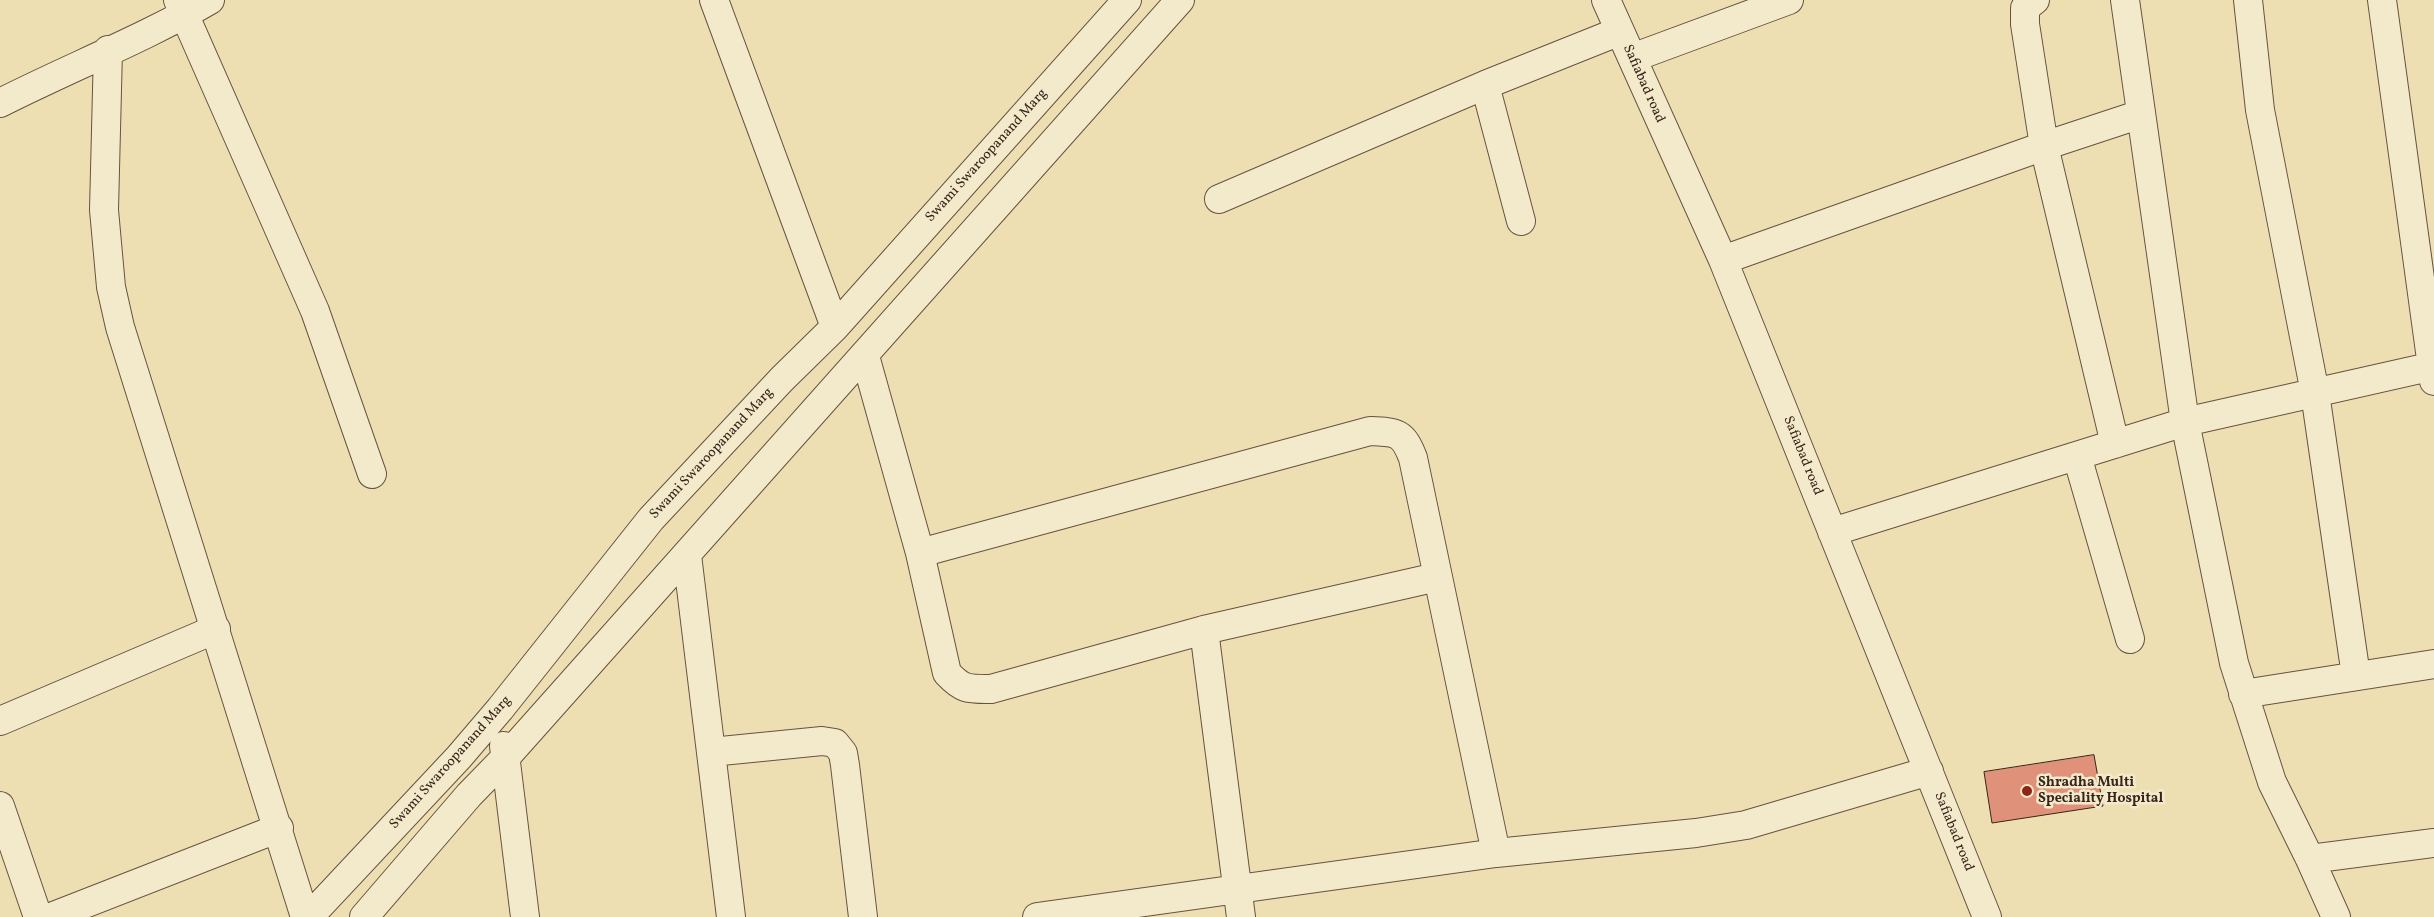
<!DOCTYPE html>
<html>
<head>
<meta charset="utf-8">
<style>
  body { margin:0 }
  canvas { display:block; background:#eddfb1 }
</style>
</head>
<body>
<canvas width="2434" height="917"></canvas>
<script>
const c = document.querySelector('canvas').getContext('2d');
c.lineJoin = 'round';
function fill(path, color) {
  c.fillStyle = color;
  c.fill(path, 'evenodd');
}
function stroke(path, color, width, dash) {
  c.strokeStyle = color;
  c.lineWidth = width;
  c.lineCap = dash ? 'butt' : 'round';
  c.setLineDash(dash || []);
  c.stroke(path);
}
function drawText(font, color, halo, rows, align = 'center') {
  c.font = font + ' Vollkorn,serif';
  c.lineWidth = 5;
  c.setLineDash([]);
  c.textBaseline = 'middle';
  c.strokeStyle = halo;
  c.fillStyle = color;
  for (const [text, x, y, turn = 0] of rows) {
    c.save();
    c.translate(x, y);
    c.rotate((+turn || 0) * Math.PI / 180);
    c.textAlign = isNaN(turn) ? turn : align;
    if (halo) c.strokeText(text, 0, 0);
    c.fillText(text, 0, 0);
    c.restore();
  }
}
const building = new Path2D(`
  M2094,755L2103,806L1992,823L1984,772Z`);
const minor = new Path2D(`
  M178,0L315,311L372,474
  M714,0L835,327
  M1606,0L1723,260L1987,917
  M2125,0L2185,422L2234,663L2272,782L2310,859L2336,917
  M2248,0L2260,110L2315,393L2356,676
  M2382,0L2434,381
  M108,50L104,210L111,287L120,327L305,917
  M1632,58L1789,0
  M1485,85L1521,221
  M0,103C69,68 143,39 210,0
  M1219,199L1485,85L1620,31
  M1723,260L2044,146L2025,24V8L2035,0
  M865,356L920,553L947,673C963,690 968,689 991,689L1204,630L1437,577
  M2115,444L2044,146L2141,114
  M2077,456L2130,639
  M1832,532L2185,422L2434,366
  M920,553L1370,431C1397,432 1403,432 1413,458L1496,853
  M687,555L731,917
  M1204,630L1241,917
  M2243,694L2434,664
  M0,721L216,629
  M504,746L525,917
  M711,752L822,741L835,743L843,753L845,765L863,917
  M0,806L38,917
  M2310,859L2434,843
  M51,917L279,828
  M309,917L459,757L500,709L651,519L782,379L835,327L1127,0
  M364,917L469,795L506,757L1180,0
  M1037,917L1496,853L1696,833L1746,825L1929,771`);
const markers = [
  [2027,791,6,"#8f2418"]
];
const streetNames = [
  ["Safiabad road",1643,84,66],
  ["Swami Swaroopanand Marg",987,156,-48],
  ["Swami Swaroopanand Marg",712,454,-47],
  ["Safiabad road",1802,456,68],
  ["Swami Swaroopanand Marg",451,763,-48],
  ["Safiabad road",1953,832,68]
];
const poiNames = [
  ["Shradha Multi",2038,783],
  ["Speciality Hospital",2038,799]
];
fill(building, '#df9279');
stroke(building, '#39241a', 1);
stroke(minor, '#665340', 30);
stroke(minor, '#f3eacc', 28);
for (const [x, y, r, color] of markers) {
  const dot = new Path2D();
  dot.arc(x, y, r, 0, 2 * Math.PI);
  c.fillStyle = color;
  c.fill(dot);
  stroke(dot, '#f3eacc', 2);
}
drawText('14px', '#39241a', '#f3eacc', streetNames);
drawText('bold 14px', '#39241a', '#f3eacc', poiNames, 'left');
</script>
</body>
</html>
